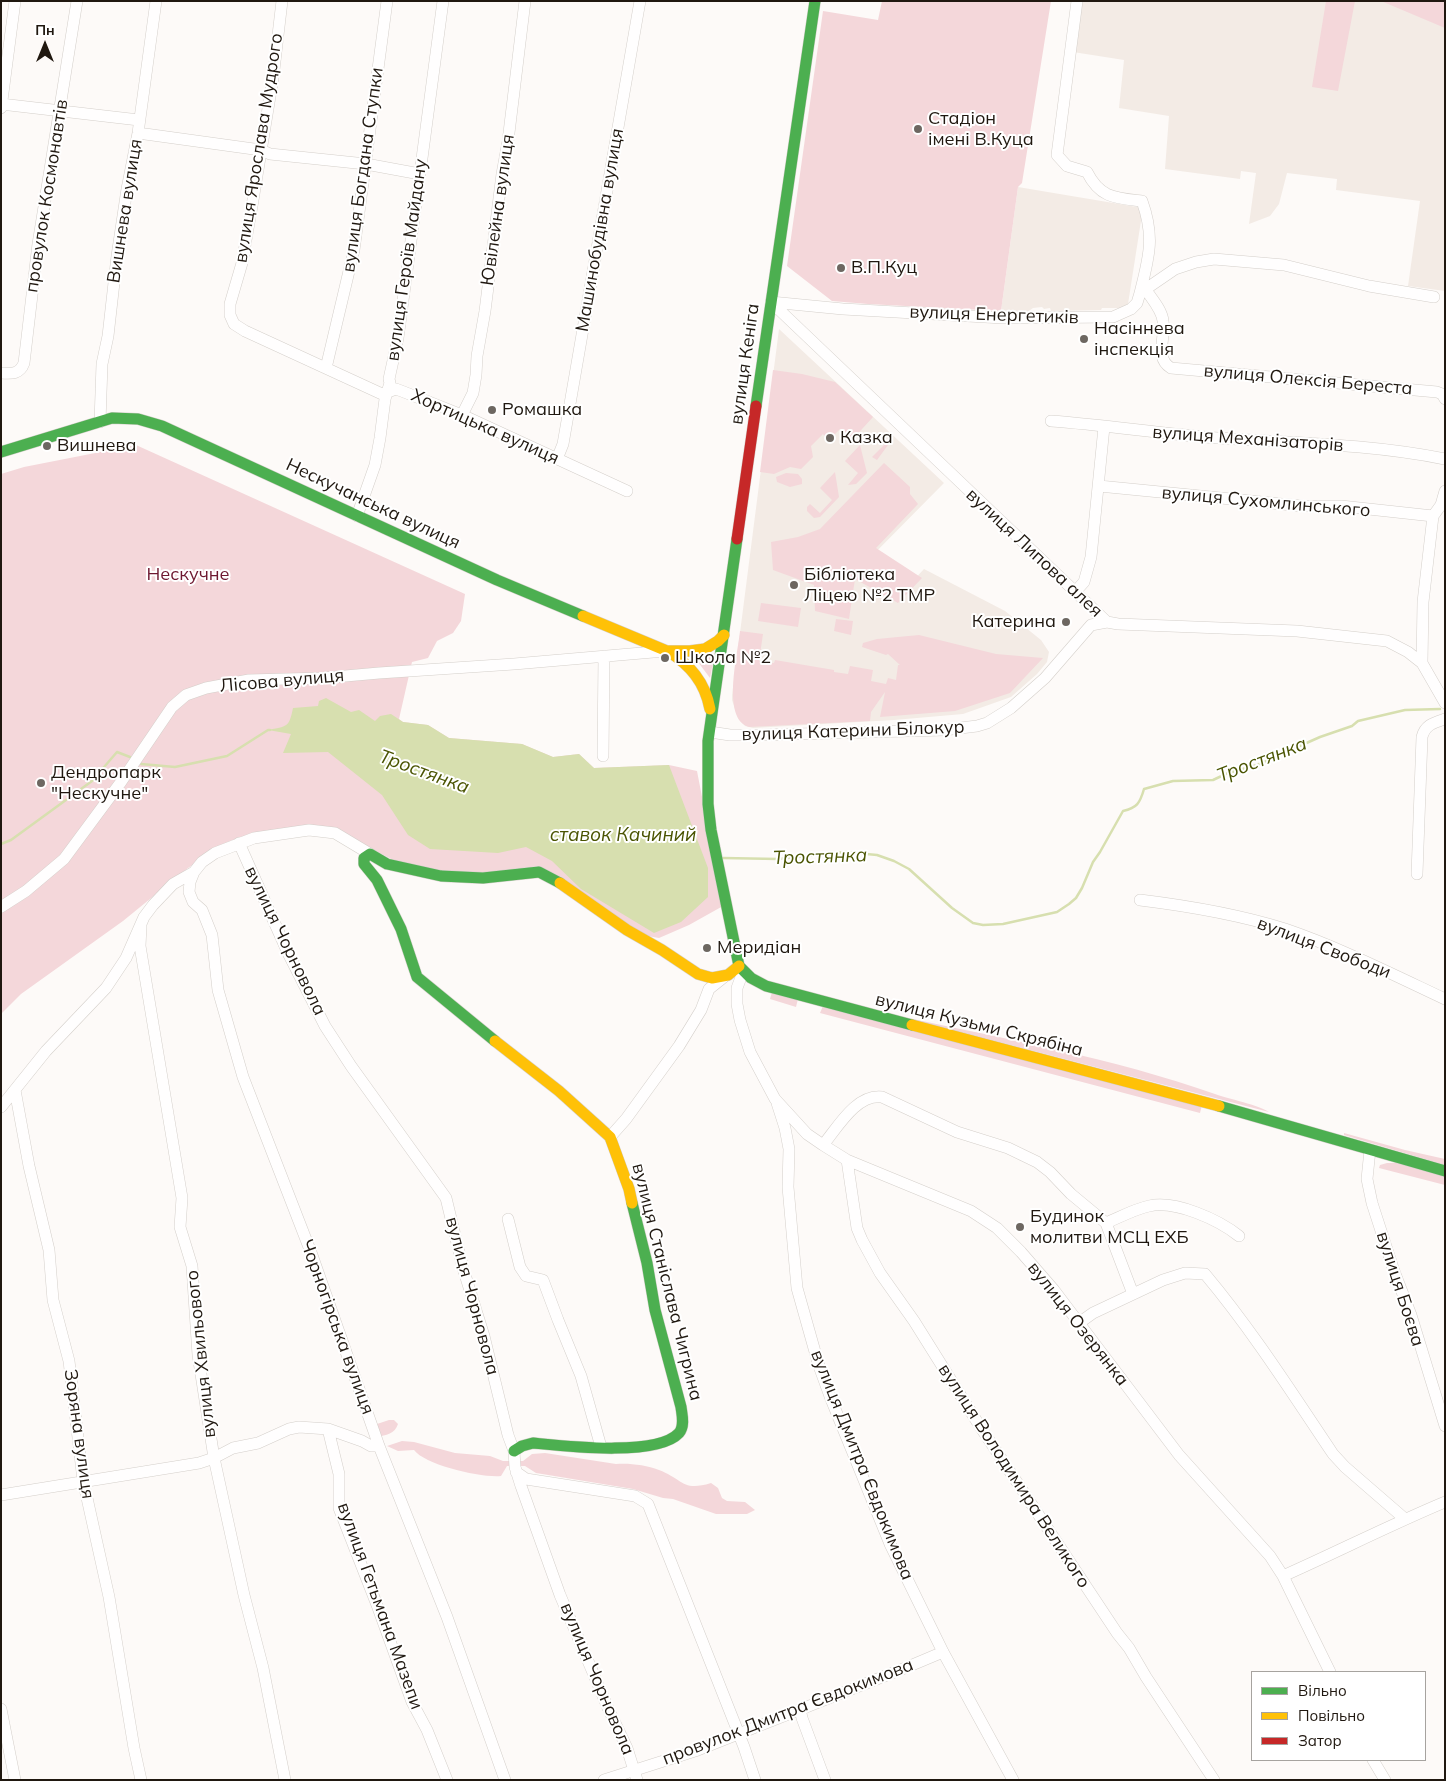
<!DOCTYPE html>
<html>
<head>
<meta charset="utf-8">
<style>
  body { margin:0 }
  #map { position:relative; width:1446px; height:1781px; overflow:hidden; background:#fdfaf8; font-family:Mulish,sans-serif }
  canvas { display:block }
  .frame { position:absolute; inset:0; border:2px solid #201810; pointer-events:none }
  .legend { position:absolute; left:1251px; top:1671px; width:175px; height:90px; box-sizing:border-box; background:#fff; border:1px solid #a6a39f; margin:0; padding:6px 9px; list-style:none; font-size:15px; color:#201810 }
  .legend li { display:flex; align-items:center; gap:10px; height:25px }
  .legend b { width:25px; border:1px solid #a6a39f }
  .north { position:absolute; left:20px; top:20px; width:50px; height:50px; -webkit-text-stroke:4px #fff; paint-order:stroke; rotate:0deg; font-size:14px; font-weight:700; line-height:20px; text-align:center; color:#201810 }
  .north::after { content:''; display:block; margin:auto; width:18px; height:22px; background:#201810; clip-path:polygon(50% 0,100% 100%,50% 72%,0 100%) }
</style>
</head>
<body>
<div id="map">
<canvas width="1446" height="1781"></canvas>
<div class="frame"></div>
<ul class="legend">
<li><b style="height:6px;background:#4caf50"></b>Вільно</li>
<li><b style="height:6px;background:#ffc107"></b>Повільно</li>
<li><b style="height:6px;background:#c62828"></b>Затор</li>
</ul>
<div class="north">Пн</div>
</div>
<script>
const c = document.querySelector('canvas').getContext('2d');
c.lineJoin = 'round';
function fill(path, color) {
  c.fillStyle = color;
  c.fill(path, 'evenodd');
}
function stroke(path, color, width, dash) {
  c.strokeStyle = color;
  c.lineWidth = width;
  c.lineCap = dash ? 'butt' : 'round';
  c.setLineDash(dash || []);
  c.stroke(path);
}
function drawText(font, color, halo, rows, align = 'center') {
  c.font = font + ' Mulish,sans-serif';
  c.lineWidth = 4;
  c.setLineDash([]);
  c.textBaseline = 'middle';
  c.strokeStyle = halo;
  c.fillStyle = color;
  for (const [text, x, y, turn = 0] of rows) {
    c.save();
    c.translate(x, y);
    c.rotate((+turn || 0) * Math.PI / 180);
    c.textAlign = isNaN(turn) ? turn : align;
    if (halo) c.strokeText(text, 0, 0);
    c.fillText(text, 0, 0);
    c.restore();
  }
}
const built = new Path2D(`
  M1081,1H1445V291L1408,286L1420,201L1336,190L1337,179L1287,173L1279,204L1270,216L1249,224L1256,173L1241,171L1240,179L1165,169L1169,116L1119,108L1124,60L1073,52Z
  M1018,187L1143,208L1128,304L1121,308H1102L1101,310L1051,311L1050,308L1044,309L1042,307L1033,308L1026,313L1001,311Z
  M779,329L944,483L860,568L896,599L924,569L1005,611L1041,640L1049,652L1047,662L1037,674L1011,697L963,714L894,720L753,728L745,726L738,718L732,700V695Z`);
const green = new Path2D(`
  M882,1H1051L1022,183L1018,187L1001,311L868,304L832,301L787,266L823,11L878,20Z
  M1326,1H1355L1338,91L1312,87Z
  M1381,1H1445V28Z
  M773,370L802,374L835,382L873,417L852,440L840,429L828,441L823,434L811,446L813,457L801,469L790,467L774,474L760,472Z
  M881,437L886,439L888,445L877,460L872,457L884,445L879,440Z
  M136,445L465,594L461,621L453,633L437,641L428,658L412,662L399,719L403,722L428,725L449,738L522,744L553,757L579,754L594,768L669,765L697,771L723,906L689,925L659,938L636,934L539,866L456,876L403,865L341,833L263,832L230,841L188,868L123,921L21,994L1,1014V474L24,467Z
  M860,445L867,473L856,484L848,485L858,473L845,461Z
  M884,463L910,487V494L918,504L876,548L922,578L898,603L855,579L849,619L815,611L814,585L773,570L771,542L798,537L820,529Z
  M835,472L839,497L820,517L814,518L807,511V507L810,504L820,513L832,500L820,488Z
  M786,473L798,474L802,479V484L790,487L777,482L776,477Z
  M761,603L801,608L798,627L758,621Z
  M836,619L853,621L851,635L834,631Z
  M740,631L763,634L759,661L774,663L775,660L834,670V672L848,674L850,666L873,670L871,681L886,684L888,678L896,680L898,665H900L888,654L886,655L862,647L863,643L877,639L919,635L996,654L1043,658L1010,693L955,711L880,717L885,692L871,712L870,721L749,727C721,719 738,653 740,631Z
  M715,653L710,678L695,658Z
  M772,992L798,999L796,1007L770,999Z
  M823,1006L1202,1105L1200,1113L820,1013Z
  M899,1016C1005,1039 1113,1058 1215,1094C1229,1099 1259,1105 1269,1112Z
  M1344,1133L1405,1150L1445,1159V1165L1344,1135Z
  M1387,1163H1397L1445,1175V1185L1379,1168L1380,1165Z
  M389,1420H394L398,1424C395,1434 386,1435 377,1437V1424Z
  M402,1441L414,1442L455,1453L490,1456L503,1461H523L532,1454L545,1453L616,1464C630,1463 646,1465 659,1470C683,1479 682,1492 711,1483L718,1488L722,1498L727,1501L745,1502L755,1510L747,1514H716L673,1499L663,1498L633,1489L536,1473L525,1466H507L501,1476C481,1478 425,1465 414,1450L398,1451L387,1446Z`);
const water = new Path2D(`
  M326,698L351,712L359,710L375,721L380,716L391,714L403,722L428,725L449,738L522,744L553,757L579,754L594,768L669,765L708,868V897L681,922L654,933L581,889L552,861L526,847L498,853L430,849L408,835L382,795L328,752L283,753L291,734L268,730C287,726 289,728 293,708L318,706L319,701Z`);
const stream = new Path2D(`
  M141,764L175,767L227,756L268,730H270
  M1,844L11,840L92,781L117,752L130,757
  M723,858L778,859L845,852L877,855L894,861L909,869L952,908L973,923L983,925L1003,924L1057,912L1069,904L1076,898L1082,888L1093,862L1100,852L1123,811C1137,808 1140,803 1144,789L1173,781L1213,780L1228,773L1257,765L1320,737L1352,726L1358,721L1405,710L1440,709`);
const street = new Path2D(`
  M282,1L273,78L253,200L242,263L230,304V315L234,324L245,331L382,394L396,389L404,392L462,415L627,491
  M1077,1L1057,155L1067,166L1087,172C1100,198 1115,198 1142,201C1155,237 1149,257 1140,293
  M1,104L139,120
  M1,108L15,1
  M138,133L261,150L270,154L366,164L420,174
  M1146,290C1152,299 1162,310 1163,321C1166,337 1154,358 1171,368L1437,392L1442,394L1445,399
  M771,302L1107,622L1118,624L1297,631L1387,641L1408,652L1422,663L1445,703
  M771,302L843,309L1003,318L1113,317L1131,309L1137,303L1140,293L1175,269L1196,262L1214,259L1284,265L1369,286L1434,297
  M326,368L354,250L387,1
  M1,373C12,374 20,374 24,363L38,244L77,1
  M462,415L473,393L476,375L477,356L485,311L502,174L508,141L525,1
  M1051,421C1107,425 1162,434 1218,438C1293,443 1370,444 1445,459
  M100,422L102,364L108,336L117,256L127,189L138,133L156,1
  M557,459L563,444L640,1
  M1099,486L1302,506H1341L1433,516
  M357,516L375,465L380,438L385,399L390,383L389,379L398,338L443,1
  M1075,592L1084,582L1091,557L1104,427
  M1422,663L1423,602L1433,516L1441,505L1445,491
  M710,732L730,735H761L944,730L977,726L987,723L1011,708L1045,678L1091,625L1107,622
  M603,756L604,656
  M239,843L288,953L325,1026L351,1066L446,1198L463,1268L484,1336L508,1435L514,1451L515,1467L521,1486L560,1595L608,1708L627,1748L637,1780
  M194,872L190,882L189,892L193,902L202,910L212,935L218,990L243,1077L312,1255L379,1446L447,1617L505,1780
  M1417,874L1422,737C1425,725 1433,723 1445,719
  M1140,900C1189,906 1237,914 1285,929C1338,947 1394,975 1445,999
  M1,907L26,891L64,859L121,782L172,707L186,695L206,688L249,680L323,678L379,673L514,664L665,651
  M141,926L140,946L182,1198L180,1227L192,1266L198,1355L214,1458L244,1595L263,1668L285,1780
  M743,972L737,988V1004L740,1020L750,1052L775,1099L807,1134L823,1145L847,1160L971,1211L997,1228L1021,1252L1054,1290L1179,1455L1270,1556L1283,1576L1330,1672
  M15,1090L29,1166L49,1250L53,1300L69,1361L83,1480L109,1597L134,1748L141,1780
  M777,1103L785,1128L789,1149L788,1187L797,1288L819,1366L831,1399L890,1544L943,1652L1013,1780
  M1,1107L46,1051L106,988L126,958L144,917L153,905L173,884L194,872L202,862L215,853L254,838L309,830L335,833L370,854
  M610,1137L626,1119L679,1046L701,1010L709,989L724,977
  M823,1145C838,1127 856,1094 882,1097L957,1132L1008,1148L1037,1162L1050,1172L1071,1194L1106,1223L1133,1294
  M1370,1150L1367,1179L1372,1203L1394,1271L1411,1315L1445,1426
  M847,1160L857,1228L862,1240L880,1273L914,1321L981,1428L1117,1633L1129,1648L1146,1677L1214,1780
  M508,1219L520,1267L526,1276L543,1280L558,1320L581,1376L601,1447
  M1106,1223C1120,1217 1135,1209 1149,1206C1176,1200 1219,1220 1239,1236
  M1079,1323L1093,1313L1163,1280L1185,1273L1205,1274C1252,1330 1292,1393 1333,1454L1345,1467L1405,1519
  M328,1429L339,1474V1508L377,1605L412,1702L427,1730L447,1780
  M516,1472L526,1479L635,1496L648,1504L744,1747L755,1780
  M1,1495L199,1463L214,1458L233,1448L258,1443L289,1429L299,1427L328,1429L362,1441L371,1446H379
  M1283,1576C1337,1552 1390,1525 1445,1502
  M1,1709L15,1780
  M800,1709L802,1718L825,1780
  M1373,1760L1385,1780
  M604,1780L698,1750L905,1668L943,1652`);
const fast = new Path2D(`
  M756,406L815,1
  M1,452L112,418L138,419L162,426L497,580L583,616
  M737,539L708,741V804L711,830L739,966L751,978L766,986L912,1025
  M495,1041L417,977L401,929L377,880L364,864V858L370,854L387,864L441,876L483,878L539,872L560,883
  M1219,1106L1445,1171
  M514,1451L522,1446L533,1443C564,1446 657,1457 679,1433C685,1426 682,1415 681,1407L655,1310L647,1263L632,1203`);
const slow = new Path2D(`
  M583,616L667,651H690L705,649L718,641L724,635
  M668,651C690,665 705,682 710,709
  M560,883L627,930L662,950L698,974L712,978L728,975L739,966
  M912,1025L1219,1106
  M495,1041L559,1091L610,1137L629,1189L632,1203`);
const jam = new Path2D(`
  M737,539L756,406`);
const markers = [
  [918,129,5,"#6d6761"],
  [841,268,5,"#6d6761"],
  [1084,339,5,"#6d6761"],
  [492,410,5,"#6d6761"],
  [830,438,5,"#6d6761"],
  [47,446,5,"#6d6761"],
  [794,585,5,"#6d6761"],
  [1066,622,5,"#6d6761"],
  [665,658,5,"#6d6761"],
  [41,783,5,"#6d6761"],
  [707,948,5,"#6d6761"],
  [1020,1227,5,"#6d6761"]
];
const poiNames = [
  ["Стадіон",928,119],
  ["імені В.Куца",928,140],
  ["В.П.Куц",851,268],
  ["Насіннева",1094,329],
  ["інспекція",1094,350],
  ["Ромашка",502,410],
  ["Казка",840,438],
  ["Вишнева",57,446],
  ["Бібліотека",804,575],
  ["Ліцею №2 ТМР",804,596],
  ["Катерина",1056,622,"right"],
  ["Школа №2",675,658],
  ["Дендропарк",51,773],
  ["\"Нескучне\"",51,794],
  ["Меридіан",717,948],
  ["Будинок",1030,1217],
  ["молитви МСЦ ЕХБ",1030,1238]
];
const streetNames = [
  ["вулиця Ярослава Мудрого",259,148,-81],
  ["вулиця Богдана Ступки",363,170,-82],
  ["провулок Космонавтів",47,196,-81],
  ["Ювілейна вулиця",498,210,-82],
  ["Вишнева вулиця",125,211,-81],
  ["Машинобудівна вулиця",600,230,-80],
  ["вулиця Героїв Майдану",407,260,-82],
  ["вулиця Енергетиків",994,315,2],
  ["вулиця Кеніга",745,364,-82],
  ["вулиця Олексія Береста",1308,380,5],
  ["Хортицька вулиця",485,427,24],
  ["вулиця Механізаторів",1248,439,4],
  ["вулиця Сухомлинського",1266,502,5],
  ["Нескучанська вулиця",373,504,25],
  ["вулиця Липова алея",1034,553,43],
  ["Лісова вулиця",282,681,-5],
  ["вулиця Катерини Білокур",853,731,-2],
  ["вулиця Чорновола",285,941,64],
  ["вулиця Свободи",1324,948,21],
  ["вулиця Кузьми Скрябіна",979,1025,14],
  ["вулиця Станіслава Чигрина",667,1282,76],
  ["вулиця Боєва",1400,1289,72],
  ["вулиця Чорновола",472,1296,75],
  ["вулиця Озерянка",1078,1324,52],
  ["Чорногірська вулиця",337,1327,70],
  ["вулиця Хвильового",201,1354,-96],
  ["Зоряна вулиця",79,1434,82],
  ["вулиця Дмитра Євдокимова",862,1465,68],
  ["вулиця Володимира Великого",1014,1476,57],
  ["вулиця Гетьмана Мазепи",380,1606,70],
  ["вулиця Чорновола",597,1679,67],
  ["провулок Дмитра Євдокимова",788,1712,-21]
];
const parkNames = [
  ["Нескучне",188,575]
];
const waterNames = [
  ["Тростянка",1262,760,-21],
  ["Тростянка",424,772,20],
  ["ставок Качиний",623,835],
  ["Тростянка",820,857,-2]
];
fill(built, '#f3ebe5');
fill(green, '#f4d7da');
fill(water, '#d7dfaf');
stroke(stream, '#d7dfaf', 2.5);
stroke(street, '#d4cfca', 12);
stroke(fast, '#d4cfca', 12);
stroke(slow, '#d4cfca', 12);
stroke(jam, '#d4cfca', 12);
stroke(street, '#fffefe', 11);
stroke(fast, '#4caf50', 11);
stroke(slow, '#ffc107', 11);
stroke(jam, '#c62828', 11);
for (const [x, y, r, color] of markers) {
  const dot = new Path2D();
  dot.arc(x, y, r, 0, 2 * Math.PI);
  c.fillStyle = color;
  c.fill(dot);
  stroke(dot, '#fff', 2);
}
drawText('18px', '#201810', '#fff', poiNames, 'left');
drawText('18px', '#201810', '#fff', streetNames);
drawText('18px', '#6e1830', '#fff', parkNames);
drawText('italic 19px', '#4a5402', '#fff', waterNames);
</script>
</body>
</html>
